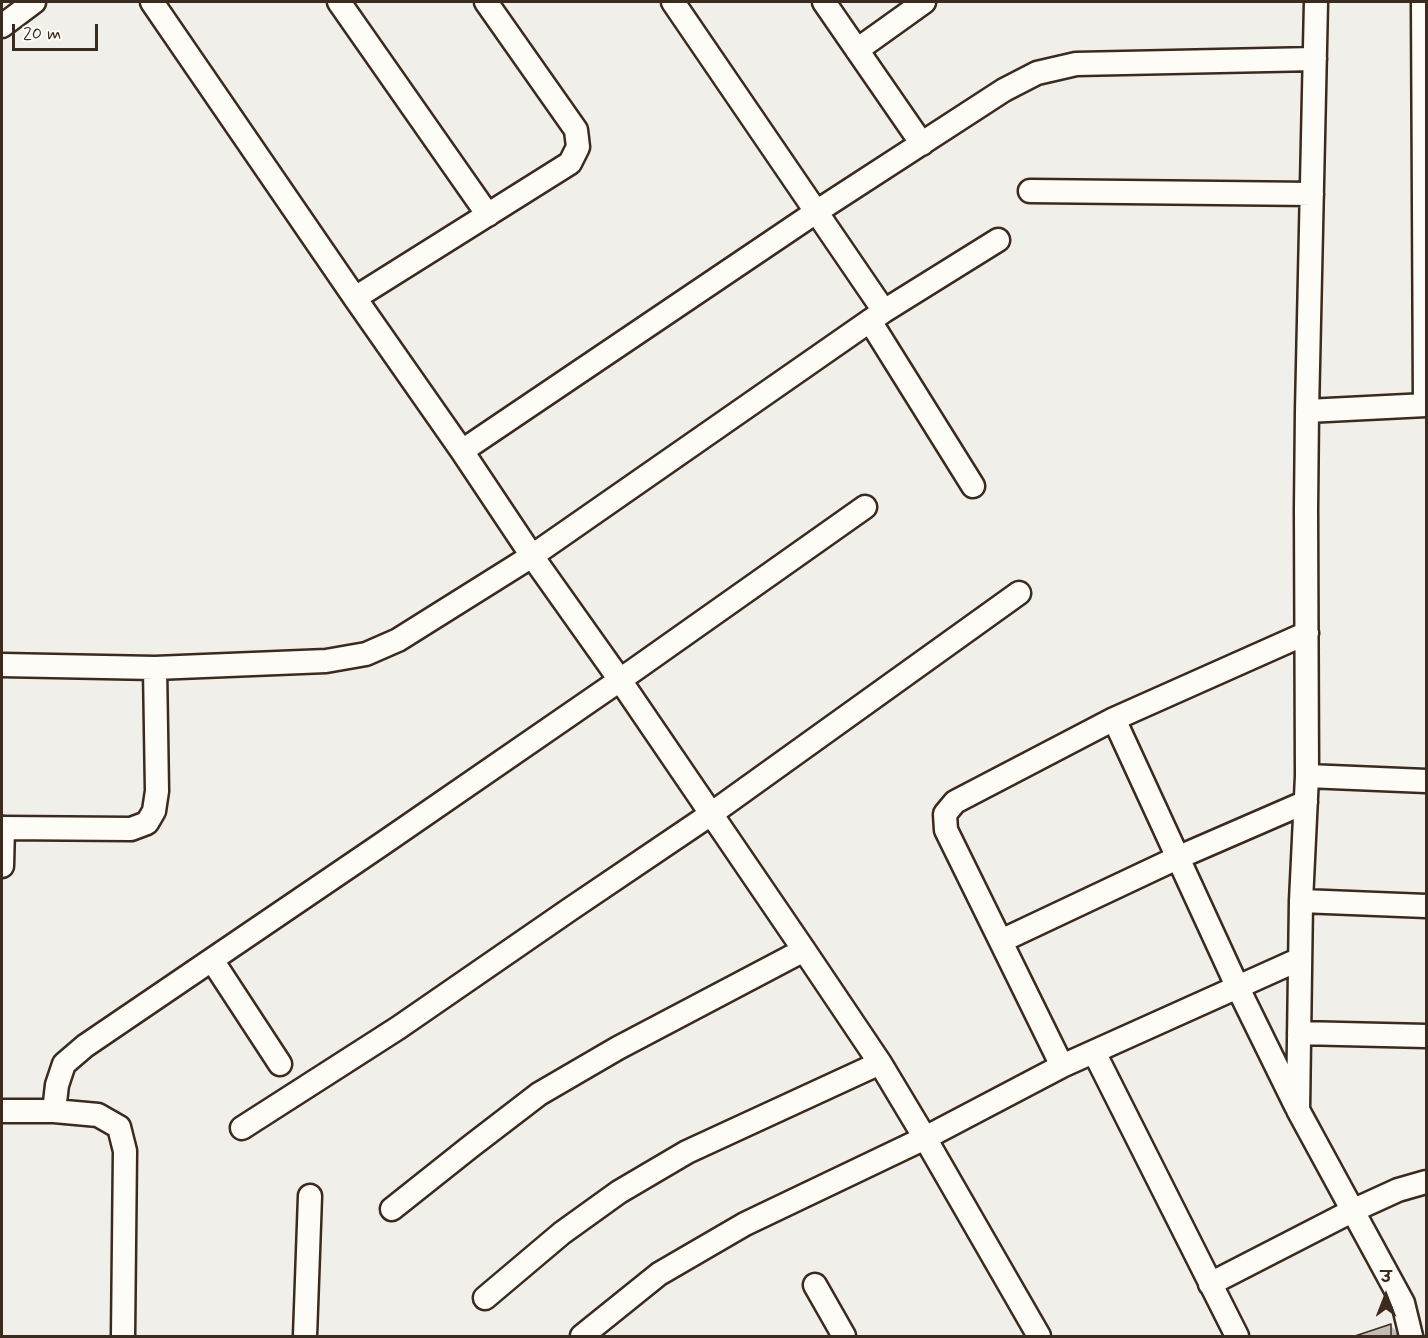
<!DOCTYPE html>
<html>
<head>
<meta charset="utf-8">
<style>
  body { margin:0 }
  #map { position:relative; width:1428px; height:1338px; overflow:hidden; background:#f1efea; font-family:Mynerve,"Playpen Sans Deva",sans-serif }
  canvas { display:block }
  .frame { position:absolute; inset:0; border:3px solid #3b2a1e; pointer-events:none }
  .north { position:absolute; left:1356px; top:1266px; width:60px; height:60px; -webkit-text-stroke:4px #fdfcf7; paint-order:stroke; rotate:0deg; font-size:16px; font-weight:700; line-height:24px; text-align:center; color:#3b2a1e }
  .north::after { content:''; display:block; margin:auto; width:21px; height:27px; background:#3b2a1e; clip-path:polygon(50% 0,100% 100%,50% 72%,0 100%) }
  .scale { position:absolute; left:12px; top:24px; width:86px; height:27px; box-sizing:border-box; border:3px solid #3b2a1e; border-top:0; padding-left:8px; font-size:18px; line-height:21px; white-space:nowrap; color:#3b2a1e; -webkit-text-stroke:4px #fdfcf7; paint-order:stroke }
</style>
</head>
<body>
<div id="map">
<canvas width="1428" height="1338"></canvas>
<div class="frame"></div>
<div class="north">उ</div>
<div class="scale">20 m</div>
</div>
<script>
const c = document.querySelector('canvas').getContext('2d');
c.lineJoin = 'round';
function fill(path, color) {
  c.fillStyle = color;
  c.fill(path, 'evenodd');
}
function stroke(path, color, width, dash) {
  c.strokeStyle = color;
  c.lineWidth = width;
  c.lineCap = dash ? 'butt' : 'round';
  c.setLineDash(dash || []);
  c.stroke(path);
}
const shadow = new Path2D(`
  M1391,1326L1401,1336H1359Z`);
const building = new Path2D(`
  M1391,1324V1336H1355Z`);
const minor = new Path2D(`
  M152,2L355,298L462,451L532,556L620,680L804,950L880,1063L925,1138L745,1224L659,1274L582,1336
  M339,2L488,215
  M673,2L884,311
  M824,2L922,144
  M1423,2L1425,405
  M2,26L34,2
  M857,50L924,2
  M1030,191L1312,194
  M355,298L570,163L578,147L576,130L486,2
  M870,321L973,486
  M1307,411L1316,2
  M462,451L816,212L1004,90L1037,73L1076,64L1315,59
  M2,665L155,668L326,661L366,654L398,640L532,556L884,311L998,240
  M1114,719L1237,986L1296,1106
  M1307,776L1426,781
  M2,828L131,829L147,823L154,811L157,791L155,668
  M2,866L3,828
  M1301,901L1426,906
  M1001,941L1177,858L1306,802
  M212,960L280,1064
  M1299,1033L1426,1036
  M1094,1052L1237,1336
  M1062,1066L946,830L945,814L955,802L1114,719L1307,633
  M2,1111H54L98,1115L119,1127L125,1151L123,1336
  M54,1111L57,1085L64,1064L85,1046L385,842L620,680L865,507
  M242,1128L398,1028L569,910L711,814L1019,593
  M392,1209L470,1147L539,1094L618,1048L804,950
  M1210,1284L1352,1211L1398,1190L1426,1182
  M815,1285L844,1336
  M485,1298L562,1233L619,1192L687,1152L880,1063
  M305,1336L310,1196
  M1039,1336L925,1138L1062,1066L1300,959
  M1411,1336L1403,1303L1298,1110L1301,901L1307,776L1306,509L1307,411L1426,405`);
fill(shadow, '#0003');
fill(building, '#c1bcb4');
stroke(building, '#3b2a1e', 1.5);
stroke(minor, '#3b2a1e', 27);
stroke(minor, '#fdfcf7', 22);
</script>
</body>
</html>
